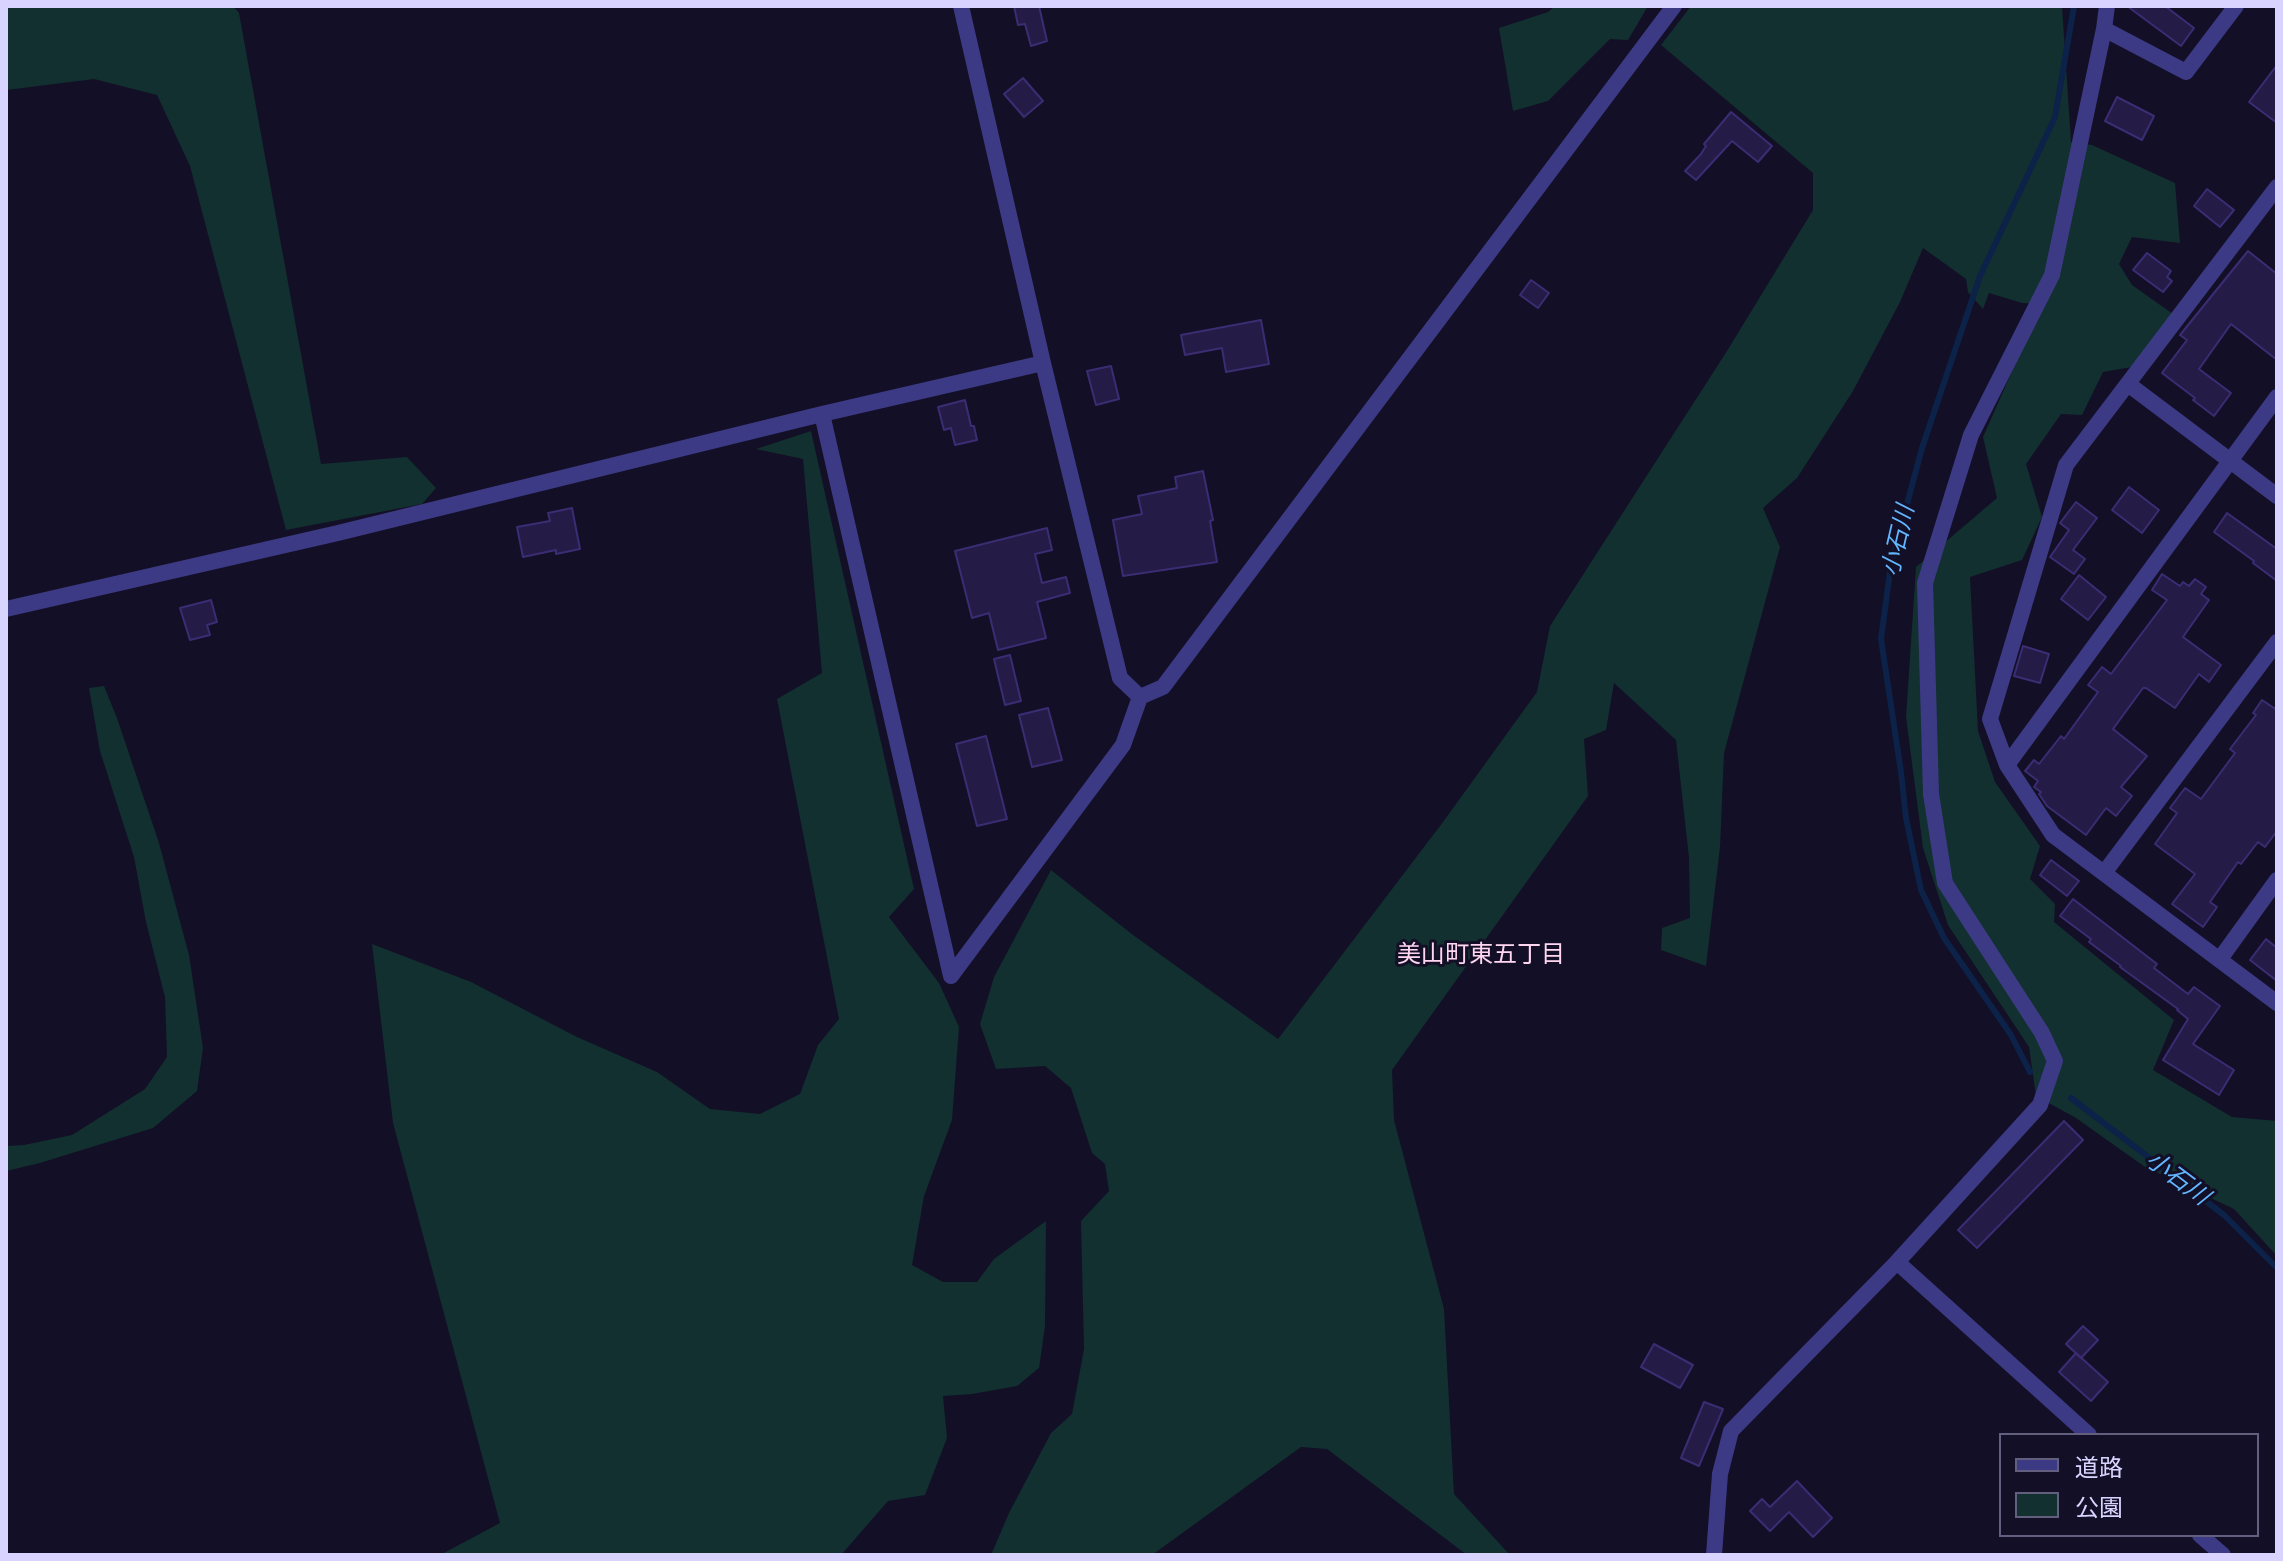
<!DOCTYPE html>
<html>
<head>
<meta charset="utf-8">
<style>
  body { margin:0 }
  #map { position:relative; width:2283px; height:1561px; overflow:hidden; background:#130f26; font-family:"Fira Sans Condensed","Noto Sans JP",sans-serif }
  canvas { display:block }
  .frame { position:absolute; inset:0; border:8px solid #d9d4ff; pointer-events:none }
  .legend { position:absolute; left:1999px; top:1433px; width:260px; height:104px; box-sizing:border-box; background:#130f26; border:2px solid #625e7d; margin:0; padding:10px 14px; list-style:none; font-size:24px; color:#d9d4ff }
  .legend li { display:flex; align-items:center; gap:16px; height:40px }
  .legend b { width:40px; border:2px solid #625e7d }
</style>
</head>
<body>
<div id="map">
<canvas width="2283" height="1561"></canvas>
<div class="frame"></div>
<ul class="legend">
<li><b style="height:10px;background:#3d3a85"></b>道路</li>
<li><b style="height:22px;background:#12302f"></b>公園</li>
</ul>
</div>
<script>
const c = document.querySelector('canvas').getContext('2d');
c.lineJoin = 'round';
function fill(path, color) {
  c.fillStyle = color;
  c.fill(path, 'evenodd');
}
function stroke(path, color, width, dash) {
  c.strokeStyle = color;
  c.lineWidth = width;
  c.lineCap = dash ? 'butt' : 'round';
  c.setLineDash(dash || []);
  c.stroke(path);
}
function drawText(font, color, halo, rows, align = 'center') {
  c.font = font + ' "Fira Sans Condensed","Noto Sans JP",sans-serif';
  c.lineWidth = 6;
  c.setLineDash([]);
  c.textBaseline = 'middle';
  c.strokeStyle = halo;
  c.fillStyle = color;
  for (const [text, x, y, turn = 0] of rows) {
    c.save();
    c.translate(x, y);
    c.rotate((+turn || 0) * Math.PI / 180);
    c.textAlign = isNaN(turn) ? turn : align;
    if (halo) c.strokeText(text, 0, 0);
    c.fillText(text, 0, 0);
    c.restore();
  }
}
const green = new Path2D(`
  M6,6H233L239,13L321,464L407,457L436,488L422,504L286,530L190,166L157,95L94,79L6,90Z
  M1555,6H1648L1628,40L1610,39L1548,101L1513,111L1499,28L1548,12Z
  M1691,6H2062L2071,142L2092,145L2175,183L2180,243L2132,237L2119,264L2132,285L2173,314L2132,367L2103,372L2082,415L2061,414L2026,464L2042,517L2022,560L1970,577L1978,731L1995,782L2040,846L2030,879L2055,904L2054,922L2174,1020L2153,1070L2232,1117L2277,1121V1256L2234,1209L2145,1167L2076,1118L2036,1096L2029,1047L1948,925L1923,848L1906,717L1916,567L1997,498L1983,437L2021,351L2045,304L2022,303L1989,293L1983,309L1968,292L1966,279L1923,248L1900,302L1853,391L1797,478L1763,508L1780,547L1724,753L1720,847L1706,966L1661,950L1662,928L1690,918L1689,858L1676,740L1614,683L1606,730L1584,739L1588,796L1392,1070L1394,1120L1444,1309L1454,1494L1510,1555H1467L1327,1449L1301,1447L1152,1555H991L1009,1513L1051,1433L1072,1414L1084,1349L1081,1221L1109,1191L1105,1164L1092,1153L1071,1088L1045,1066L996,1069L980,1024L994,977L1051,870L1133,935L1278,1039L1443,822L1537,692L1550,626L1727,351L1813,210V173L1661,45Z
  M811,431L914,889L889,917L939,983L959,1027L952,1120L924,1196L912,1265L943,1282H977L994,1259L1046,1221L1045,1326L1039,1368L1017,1386L972,1394L943,1396L947,1438L925,1495L888,1501L841,1555H440L500,1523L393,1123L372,944L471,982L577,1037L657,1072L710,1109L760,1114L800,1094L818,1045L839,1019L777,699L822,673L803,459L756,449Z
  M104,686L117,718L159,843L189,955L203,1048L197,1091L153,1128L40,1163L6,1171V1146L24,1145L72,1135L145,1089L167,1057L165,997L146,922L134,857L100,751L89,688Z`);
const stream = new Path2D(`
  M2030,1072L2011,1035L1944,938L1921,890L1906,818L1901,772L1881,639L1891,564L1922,448L1980,276L2055,117L2074,6
  M2071,1098L2224,1215L2277,1268`);
const building = new Path2D(`
  M1014,6H1039L1047,41L1031,46L1025,24L1018,25Z
  M2127,6H2165L2194,28L2181,46Z
  M2277,65V123L2249,102Z
  M1023,78L1043,101L1024,117L1004,94Z
  M2117,97L2154,116L2142,140L2105,121Z
  M1731,112L1772,146L1758,162L1732,141L1696,180L1685,171L1701,154L1706,146L1704,144Z
  M2207,189L2234,210L2220,227L2194,206Z
  M2248,251L2277,274V360L2231,324L2199,369L2231,393L2214,416L2193,400L2195,398L2162,373L2187,340L2180,335Z
  M2147,253L2171,271L2167,277L2172,281L2163,292L2133,270Z
  M1531,280L1549,293L1538,308L1520,295Z
  M1261,320L1269,364L1226,372L1222,348L1185,355L1181,335Z
  M1111,366L1119,399L1096,405L1087,371Z
  M965,400L971,426H974L977,440L955,445L951,428L944,430L938,407Z
  M1203,471L1213,520L1210,521L1217,562L1123,576L1113,520L1142,514L1138,496L1177,488L1175,477Z
  M2129,487L2159,510L2142,533L2112,510Z
  M2076,502L2097,518L2073,550L2085,559L2074,574L2050,557L2069,530L2060,523Z
  M572,508L580,549L556,554V550L523,557L517,527L550,521L548,513Z
  M2227,513L2277,549V581L2253,563L2254,561L2214,532Z
  M1047,528L1052,550L1035,554L1042,583L1066,577L1070,593L1037,602L1046,638L998,650L989,613L972,618L955,551Z
  M2162,574L2180,586L2183,582L2189,586L2195,579L2206,587L2201,594L2209,600L2183,637L2221,665L2209,682L2199,674L2175,708L2146,688H2143L2113,729L2147,756L2121,787L2132,796L2116,816L2106,808L2086,835L2047,806L2039,794L2041,792L2034,787L2038,781L2025,771L2034,760L2039,764L2061,736L2064,739L2098,692L2088,685L2102,667L2111,674L2167,600L2152,590Z
  M2079,575L2106,597L2088,620L2061,599Z
  M211,600L217,622L207,625L210,635L190,640L180,608Z
  M2023,646L2049,654L2040,683L2014,676Z
  M1010,655L1021,701L1005,705L994,659Z
  M2262,700L2277,710V831L2265,847L2258,842L2241,864L2238,862L2210,902L2217,907L2203,927L2172,904L2195,874L2155,844L2177,813L2170,808L2185,788L2201,799L2235,753L2230,749L2256,715L2253,713Z
  M1048,708L1062,760L1032,767L1019,715Z
  M986,736L1007,819L977,826L956,744Z
  M2051,860L2079,881L2067,896L2040,875Z
  M2073,899L2157,964L2154,968L2188,994L2194,987L2220,1006L2193,1044L2234,1070L2219,1095L2163,1060L2188,1019L2177,1010L2178,1009L2120,967L2121,966L2089,942L2091,939L2060,916Z
  M2266,939L2277,948V981L2250,960Z
  M2064,1121L2083,1140L1977,1248L1958,1230Z
  M2083,1326L2098,1340L2081,1358L2066,1344Z
  M1654,1344L1693,1365L1680,1388L1641,1367Z
  M2076,1353L2108,1382L2091,1401L2059,1372Z
  M1704,1402L1723,1409L1699,1466L1681,1458Z
  M1797,1481L1832,1518L1813,1537L1789,1512L1770,1531L1750,1511L1762,1499L1770,1507Z`);
const minor = new Path2D(`
  M961,6L1043,363L1120,678L1140,697
  M2104,29L2186,72L2236,6
  M2277,187L2066,465L1990,719L2007,765L2053,835L2277,1003
  M2128,384L2277,496
  M822,414L951,976
  M6,609L338,533L822,414L1043,363
  M2007,765L2277,397
  M2104,873L2277,642
  M2220,959L2277,880
  M951,976L1123,745L1140,697L1163,687L1674,6
  M1897,1262L2089,1435
  M2200,1535L2223,1555
  M1714,1555L1720,1474L1731,1431L1897,1262L2040,1105L2055,1061L2042,1033L1945,883L1931,794L1925,583L1971,435L2052,275L2104,29L2107,6`);
const waterNames = [
  ["小石川",1899,541,-77],
  ["小石川",2177,1179,37]
];
const neighbourhoodNames = [
  ["美山町東五丁目",1481,955]
];
fill(green, '#12302f');
stroke(stream, '#0c2248', 6);
fill(building, '#241b47');
stroke(building, '#3b2d73', 2);
stroke(minor, '#3d3a85', 16);
drawText('italic 24px', '#62b6ff', '#130f26', waterNames);
drawText('24px', '#ffd6f0', '#130f26', neighbourhoodNames);
</script>
</body>
</html>
